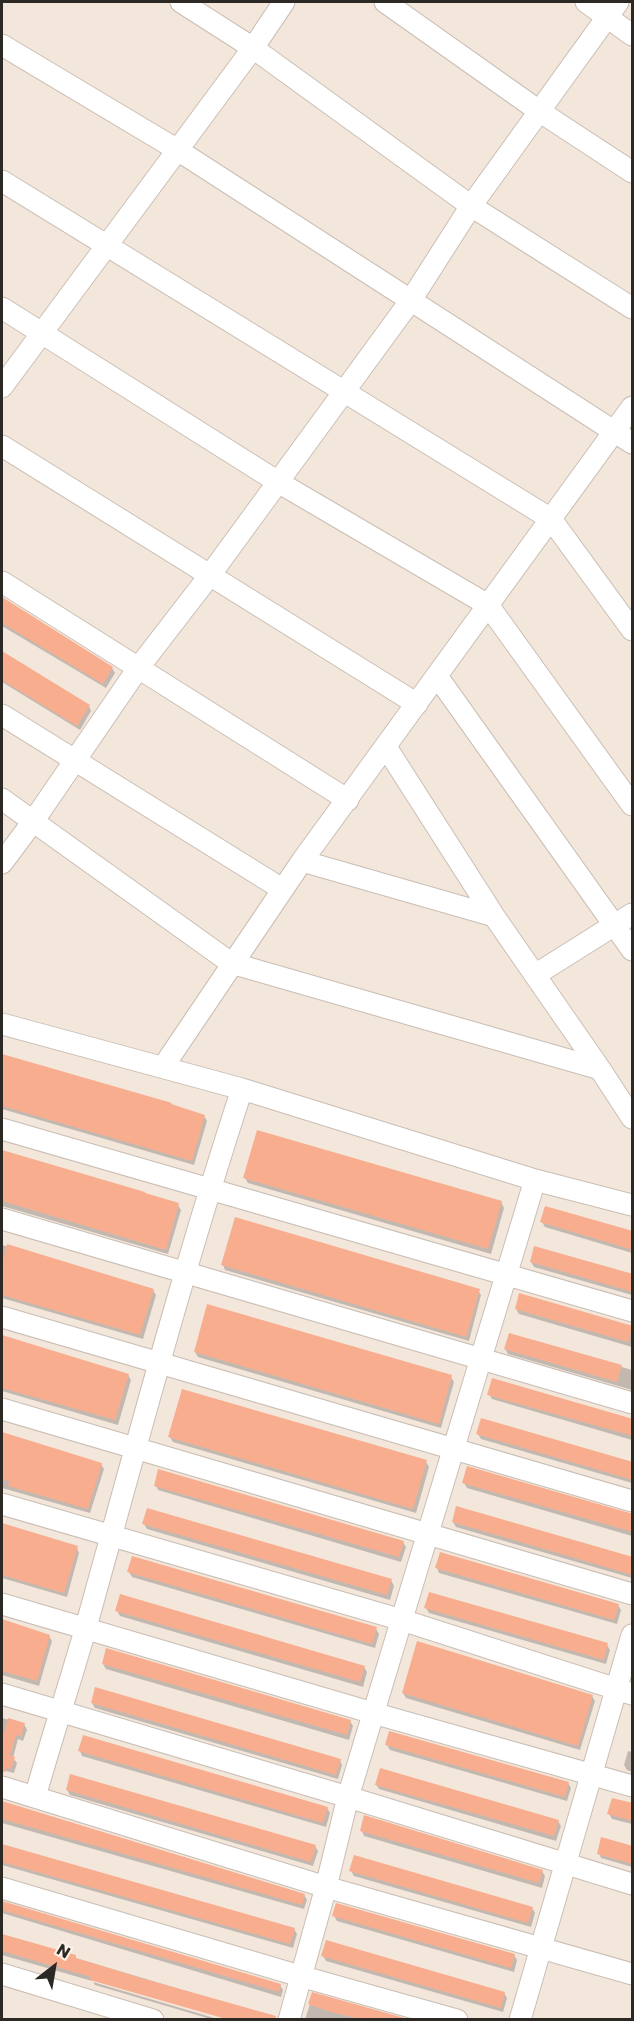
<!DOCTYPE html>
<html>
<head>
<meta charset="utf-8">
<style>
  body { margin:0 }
  #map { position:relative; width:634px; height:2021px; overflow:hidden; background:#f3e7dc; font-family:Poppins,sans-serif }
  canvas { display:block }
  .frame { position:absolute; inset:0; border:3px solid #2c2824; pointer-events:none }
  .north { position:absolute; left:24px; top:1937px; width:60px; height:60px; -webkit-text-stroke:4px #fef4ec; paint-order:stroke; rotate:31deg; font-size:16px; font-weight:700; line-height:24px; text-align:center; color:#2c2824 }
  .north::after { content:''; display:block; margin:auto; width:21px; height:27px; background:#2c2824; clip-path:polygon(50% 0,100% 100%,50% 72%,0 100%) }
</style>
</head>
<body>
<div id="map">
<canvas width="634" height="2021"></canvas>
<div class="frame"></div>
<div class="north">N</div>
</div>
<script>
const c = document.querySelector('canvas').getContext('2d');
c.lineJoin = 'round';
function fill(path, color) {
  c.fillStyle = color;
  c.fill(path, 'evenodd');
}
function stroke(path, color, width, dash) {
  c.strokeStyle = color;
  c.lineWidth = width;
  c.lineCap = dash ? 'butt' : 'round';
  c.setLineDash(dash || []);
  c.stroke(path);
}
const shadow = new Path2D(`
  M2,599L112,668L115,673L106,688L2,626Z
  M2,653L89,706L91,711L80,730L2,682Z
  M2,1056L171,1104L204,1116L207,1121L194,1165L2,1109Z
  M2,1151L144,1193L178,1205L181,1210L168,1254L2,1206Z
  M245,1178L501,1202L504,1208L491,1254L248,1183Z
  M542,1222L632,1233V1253L545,1227Z
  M2,1245L153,1290L156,1295L143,1339L2,1298Z
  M531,1262L632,1276V1295L534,1267Z
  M223,1265L478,1290L481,1295L469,1341L225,1270Z
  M516,1309L632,1327V1347L519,1314Z
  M510,1334L632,1370V1390L508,1354L505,1349Z
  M2,1338L128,1375L131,1380L118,1425L2,1391Z
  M195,1352L451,1377L454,1382L441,1428L198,1357Z
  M489,1394L632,1421V1440L492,1399Z
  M2,1434L101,1464L104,1469L90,1513L2,1488Z
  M478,1434L632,1463V1483L481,1439Z
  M170,1437L426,1462L429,1467L416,1513L173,1442Z
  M464,1483L632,1516V1536L467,1488Z
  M156,1485L403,1542L406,1547L401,1562L158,1490Z
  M453,1522L632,1559V1578L456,1527Z
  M144,1524L391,1580L394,1586L390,1600L147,1529Z
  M2,1525L77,1548L79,1553L67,1597L2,1578Z
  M437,1568L618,1605L621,1610L617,1624L439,1573Z
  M129,1572L376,1629L379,1634L375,1648L132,1577Z
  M426,1608L607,1645L610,1650L606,1664L429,1613Z
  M117,1611L364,1667L367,1672L363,1687L120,1616Z
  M2,1622L49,1636L52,1641L39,1686L2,1675Z
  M103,1664L350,1721L353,1726L349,1740L106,1669Z
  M403,1693L592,1696L595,1701L580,1750L406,1698Z
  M92,1703L340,1760L342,1765L338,1779L95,1708Z
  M2,1718L24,1724L27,1730L23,1741L18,1739L13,1758L17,1763L14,1773L2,1770Z
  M387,1745L568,1783L571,1788L567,1801L390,1750Z
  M80,1751L327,1808L330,1813L326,1827L82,1756Z
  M628,1751L632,1752V1772L627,1770L624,1765Z
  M376,1784L558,1821L561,1826L556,1841L379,1789Z
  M67,1790L315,1846L318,1851L313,1866L70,1795Z
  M2,1803L304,1895L307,1900L304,1909L2,1823Z
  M632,1805V1824L612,1819L609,1814Z
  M362,1831L542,1871L545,1876L542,1888L364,1836Z
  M2,1846L294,1929L297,1934L293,1948L2,1865Z
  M632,1848V1867L601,1858L599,1853Z
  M351,1871L532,1908L535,1913L531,1927L354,1876Z
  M2,1903L280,1985L283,1990L281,1997L2,1913Z
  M334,1916L514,1955L517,1960L514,1972L337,1921Z
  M2,1936L270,2016L272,2020H232L92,1979V1981L2,1955Z
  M323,1956L504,1993L507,1998L503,2012L326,1961Z
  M93,1982L221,2020H214L95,1985Z
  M313,1994L402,2020H305Z`);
const building = new Path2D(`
  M2,597L113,667L103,684L2,623Z
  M2,651L90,705L77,726L2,680Z
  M2,1054L172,1103L171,1104L205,1115L192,1161L2,1106Z
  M257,1130L502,1201L488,1249L243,1178Z
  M2,1150L145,1192V1193L179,1203L166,1250L2,1201Z
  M545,1206L633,1231V1250L540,1222Z
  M235,1217L480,1289L466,1337L221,1265Z
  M7,1244L154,1289L140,1335L2,1295V1264Z
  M534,1246L633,1274V1292L530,1262Z
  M519,1293L633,1326L628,1342L515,1309Z
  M207,1304L452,1375L439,1424L194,1352Z
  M509,1333L622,1365L617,1382L504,1349Z
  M2,1335L129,1374L115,1420L2,1388Z
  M492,1378L633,1419V1436L487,1395Z
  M182,1389L427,1460L413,1509L168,1437Z
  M481,1418L633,1462V1480L476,1434Z
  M2,1432L102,1463L88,1509L8,1486L9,1481L2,1480Z
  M467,1466L633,1514V1532L462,1483Z
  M158,1469L404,1541L399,1557L154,1486Z
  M456,1506L633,1557V1575L452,1522Z
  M147,1508L392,1579L387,1595L142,1524Z
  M2,1523L78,1546L64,1593L2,1575Z
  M440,1552L619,1604L614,1620L435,1568Z
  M132,1556L377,1627L372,1644L127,1572Z
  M429,1592L608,1643L604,1660L424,1608Z
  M120,1594L365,1666L360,1682L115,1611Z
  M2,1619L50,1635L37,1681L2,1671Z
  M417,1641L593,1695L578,1746L402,1693Z
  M106,1648L351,1720L347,1735L102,1664Z
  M95,1687L341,1759L336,1775L91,1703Z
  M8,1718L25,1723L21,1736L16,1735L10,1755L15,1757L11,1769L6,1768L5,1772H2V1741Z
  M389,1731L569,1782L565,1797L385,1745Z
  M83,1735L328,1807L323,1823L78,1751Z
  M380,1768L559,1820L554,1836L375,1785Z
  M70,1774L316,1845L311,1862L66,1790Z
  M612,1798L633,1803V1821L607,1814Z
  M2,1801L305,1894L302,1905L2,1819Z
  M364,1815L543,1870L539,1883L360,1831Z
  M601,1837L633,1846V1864L597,1854Z
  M2,1844L295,1928L290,1944L2,1862Z
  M354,1855L533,1907L528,1923L349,1871Z
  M2,1901L281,1984L279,1992L2,1910Z
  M336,1903L515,1954L511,1968L332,1916Z
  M2,1934L76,1955V1958L141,1978L276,2016L275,2019H226L90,1980L91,1977L2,1951Z
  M326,1940L505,1992L501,2008L321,1956Z
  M312,1992L408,2019H360L331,2012L308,2004Z`);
const minor = new Path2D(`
  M181,2L253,48L471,206L632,308
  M385,2L539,111L632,172
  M586,2L632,35
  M2,45L176,149L632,443
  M2,181L551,519L632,630
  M2,308L278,482L488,605L632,805
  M2,387L253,48L284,2
  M2,446L417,704
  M2,582L348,800
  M437,676L632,950
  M2,715L282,889
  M386,747L494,916L600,1069L632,1118
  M2,799L231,963L600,1069
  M302,861L494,916
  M2,863L32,823L139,667L210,575L411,300L471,206L618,2
  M535,975L632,914
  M2,1024L242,1089L535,1180L632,1205
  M163,1067L302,861L632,407
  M2,1129L632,1311
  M2,1219L632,1403
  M2,1317L632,1501
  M2,1409L632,1594
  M2,1504L402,1620L632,1694
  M2,1604L373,1713L632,1786
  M2,1694L348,1797L632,1884
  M2,1787L326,1887L632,1974
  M35,1797C51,1740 70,1683 86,1627C136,1447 184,1266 242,1089
  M2,1888L300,1976L457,2020
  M2,1974L153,2020
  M289,2020L326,1887L348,1797L535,1180
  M520,2020L632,1635`);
fill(shadow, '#0003');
fill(building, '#f9ad8f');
stroke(minor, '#cabeb4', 23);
stroke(minor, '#fff', 21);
</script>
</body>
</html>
